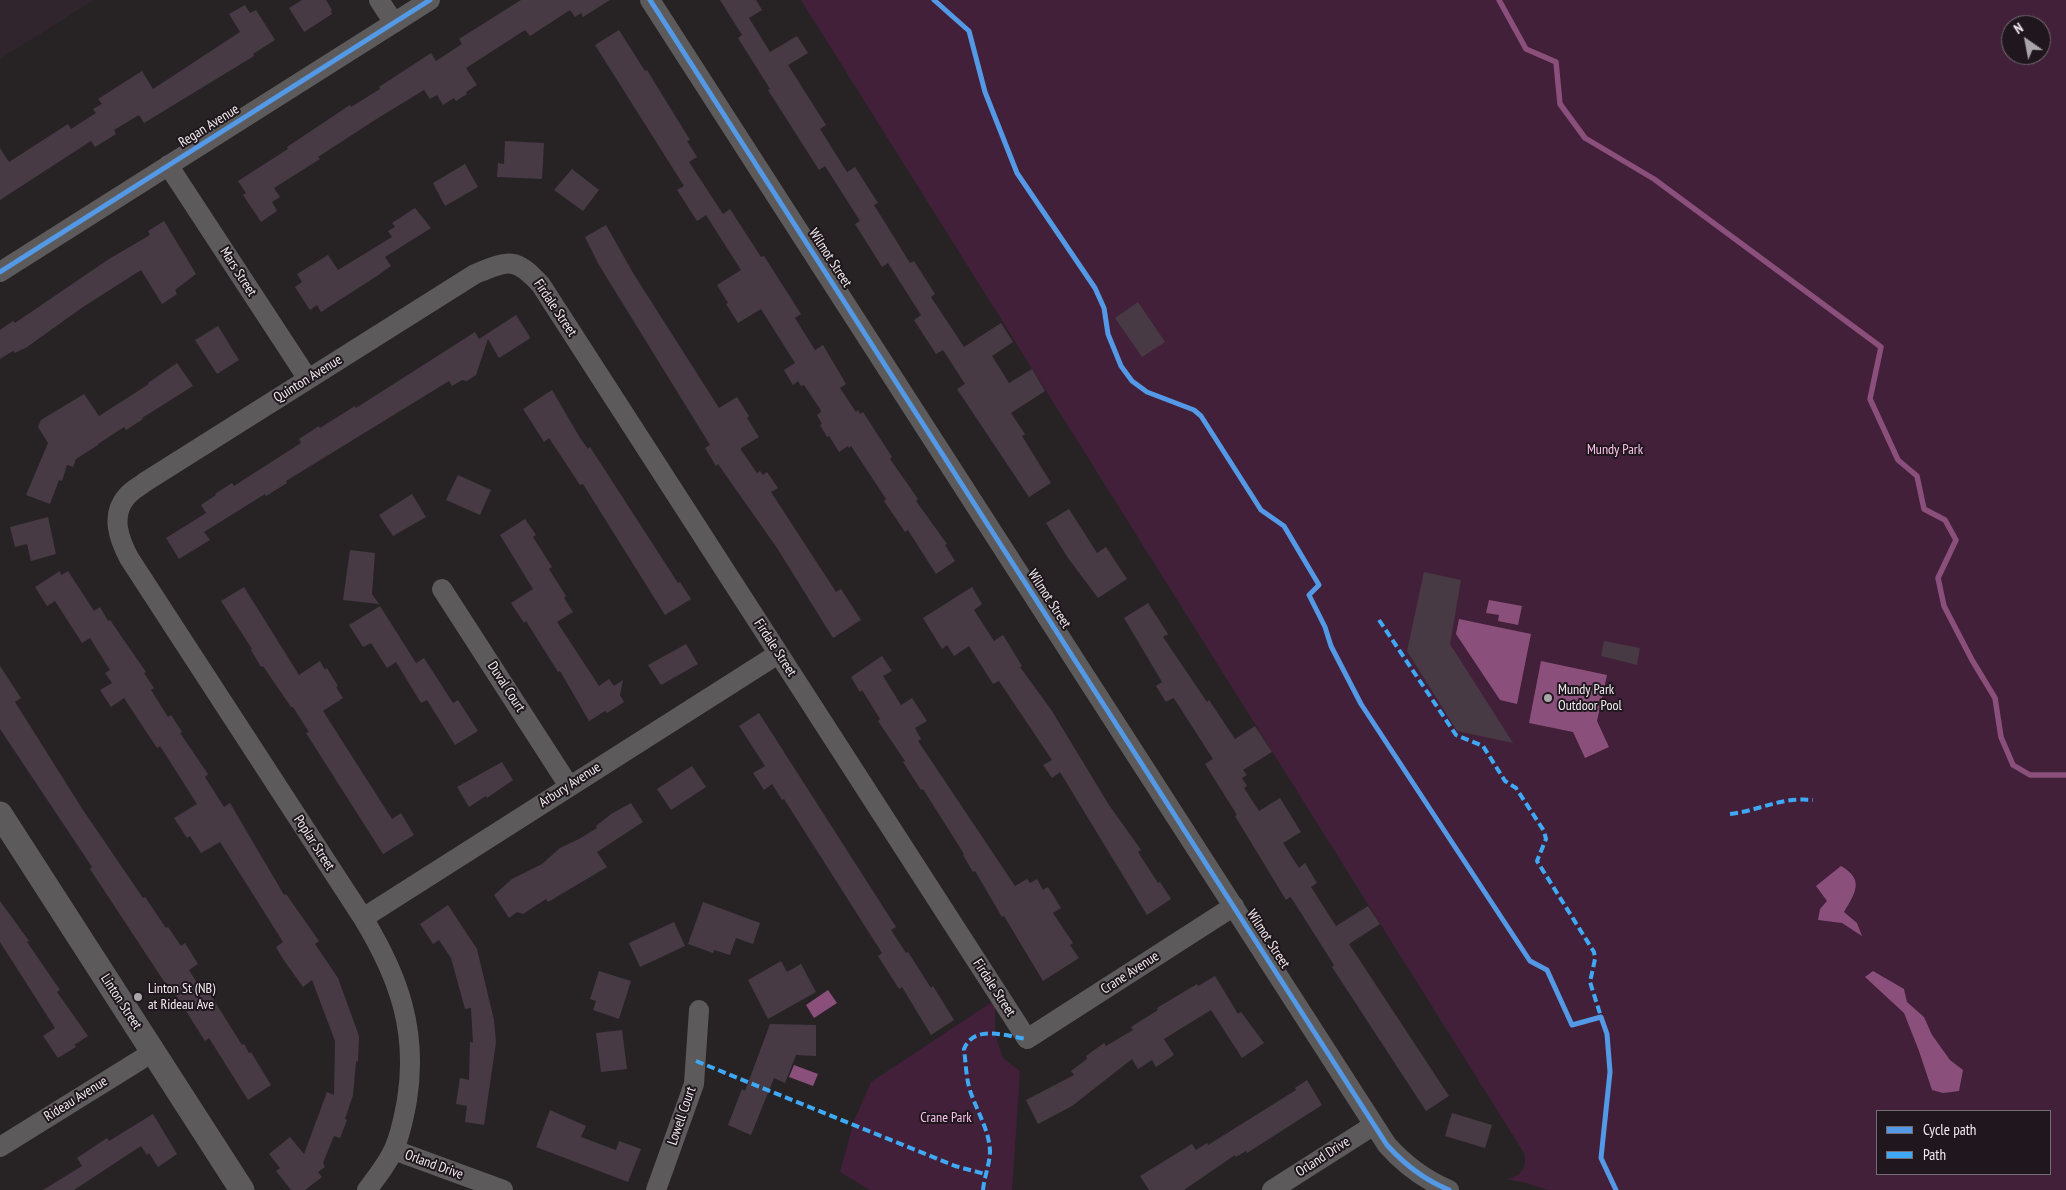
<!DOCTYPE html>
<html>
<head>
<meta charset="utf-8">
<style>
  body { margin:0 }
  #map { position:relative; width:2066px; height:1190px; overflow:hidden; background:#272325; font-family:"PT Sans Narrow",sans-serif }
  canvas { display:block }
  .legend { position:absolute; left:1876px; top:1110px; width:175px; height:65px; box-sizing:border-box; background:#1f171d; border:1px solid #736c71; margin:0; padding:6px 9px; list-style:none; font-size:15px; color:#f1ebef }
  .legend li { display:flex; align-items:center; gap:10px; height:25px }
  .legend b { width:25px; border:1px solid #736c71 }
  .north { position:absolute; left:2001px; top:15px; width:50px; height:50px; box-sizing:border-box; background:#1f171d; border:1px solid #736c71; border-radius:50%; rotate:327deg; font-size:14px; font-weight:700; line-height:20px; text-align:center; color:#f1ebef }
  .north::after { content:''; display:block; margin:auto; width:18px; height:22px; background:#aaa5a8; clip-path:polygon(50% 0,100% 100%,50% 72%,0 100%) }
</style>
</head>
<body>
<div id="map">
<canvas width="2066" height="1190"></canvas>
<ul class="legend">
<li><b style="height:6px;background:#5399e6"></b>Cycle path</li>
<li><b style="height:6px;background:#3fa9f5"></b>Path</li>
</ul>
<div class="north">N</div>
</div>
<script>
const c = document.querySelector('canvas').getContext('2d');
c.lineJoin = 'round';
function fill(path, color) {
  c.fillStyle = color;
  c.fill(path, 'evenodd');
}
function stroke(path, color, width, dash) {
  c.strokeStyle = color;
  c.lineWidth = width;
  c.lineCap = dash ? 'butt' : 'round';
  c.setLineDash(dash || []);
  c.stroke(path);
}
function drawText(font, color, halo, rows, align = 'center') {
  c.font = font + ' "PT Sans Narrow",sans-serif';
  c.lineWidth = 4;
  c.setLineDash([]);
  c.textBaseline = 'middle';
  c.strokeStyle = halo;
  c.fillStyle = color;
  for (const [text, x, y, turn = 0] of rows) {
    c.save();
    c.translate(x, y);
    c.rotate((+turn || 0) * Math.PI / 180);
    c.textAlign = isNaN(turn) ? turn : align;
    if (halo) c.strokeText(text, 0, 0);
    c.fillText(text, 0, 0);
    c.restore();
  }
}
const built = new Path2D(`
  M0,0H94L0,59Z`);
const green = new Path2D(`
  M801,0H2066V1190H1548L1527,1183L1506,1179C1520,1178 1528,1167 1524,1153ZM2011,25H2041V55H2011ZM1877,1111H2050V1174H1877Z
  M995,1000V1034L1003,1058L1020,1071L1012,1190H870L840,1172L854,1121L871,1082Z`);
const water = new Path2D(`
  M1489,600L1522,606L1518,625L1498,621L1499,615L1486,613Z
  M1459,619L1531,634L1517,704L1500,700L1456,634Z
  M1541,661L1607,675L1597,721L1609,747L1585,758L1573,732L1529,723Z
  M1841,866C1865,880 1855,893 1844,912L1857,923L1862,936L1842,923L1818,920L1820,909L1827,901L1816,886Z
  M1873,971L1904,989L1907,1002L1924,1017L1932,1035L1950,1060L1963,1070L1959,1091L1943,1093L1932,1090L1919,1051L1904,1013L1865,977Z
  M828,990L837,1003L814,1018L806,1005Z
  M794,1065L818,1074L813,1086L789,1077Z`);
const stream = new Path2D(`
  M1499,0L1526,49L1556,62L1560,104L1585,138L1654,179L1881,347L1870,399L1898,460L1917,476L1924,509L1945,520L1956,540L1938,578L1944,606L1972,660L1995,698L2001,737L2013,765L2030,775H2066`);
const building = new Path2D(`
  M302,0H326L332,10L331,11L332,14L304,32L289,8Z
  M521,0H610L583,17L581,13L575,17L570,10L530,36L525,30L466,68L477,85L466,92L467,94L456,101L454,98L443,105L437,95L430,99L424,90L378,118L318,157L320,159L274,188L280,197L272,202L277,211L261,222L243,195L246,193L238,181L288,149L287,147L350,105L351,107L380,89L379,87L431,53L436,61L462,44L459,39Z
  M720,0H756L762,10L749,18L770,52L797,36L808,53L788,65L826,125L820,129L847,172L855,167L878,203L874,205L910,263L914,261L935,294L931,297L964,347L1001,323L1013,342L992,356L1009,383L1032,369L1045,391L1011,413L1025,434L1022,436L1051,483L1029,497L957,389L965,384L943,350L936,354L914,320L921,315L888,263L882,267L855,224L860,221L825,166L819,170L768,90L770,89L738,38L742,35Z
  M245,5L250,13L256,10L275,40L253,54L254,56L144,123L139,115L114,130L116,134L95,147L91,141L0,200V148L9,162L68,124L71,129L96,113L93,109L102,104L98,99L142,71L153,89L240,32L229,14Z
  M619,30L645,71L647,70L690,140L687,141L697,157L689,162L723,214L730,209L761,257L764,256L801,314L795,318L815,350L823,345L846,384L840,388L856,412L858,410L860,414L863,412L892,457L890,459L918,499L916,501L947,544L945,545L955,561L936,574L908,530L905,532L884,501L886,499L851,446L849,448L848,446L839,452L829,436L827,437L820,425L822,424L817,415L821,412L820,409L804,385L801,386L798,381L793,385L784,370L795,363L761,309L738,323L726,304L728,303L717,285L741,270L706,215L697,221L677,190L684,186L595,45Z
  M505,141L544,143L542,179L497,177L498,163L504,164Z
  M465,164L478,187L445,206L433,183Z
  M572,169L599,190L583,211L554,190Z
  M415,208L431,228L385,257L391,266L377,276L321,312L317,305L310,310L295,287L302,282L297,274L328,255L338,270L392,237L388,231L395,227L392,223Z
  M164,221L196,274L175,290L177,294L162,304L141,270L83,307L27,347L15,353L13,351L0,359V330L13,321L15,323L109,259L150,235L148,231Z
  M606,225L633,273L719,408L737,397L749,416L747,418L759,437L741,448V450L757,473L760,471L763,475L767,472L778,488L771,492L836,592L841,589L861,620L833,638L777,548L718,464L716,466L705,448L710,445L599,265L585,237Z
  M1138,302L1165,342L1142,357L1115,318Z
  M516,315L530,337L529,339L499,358L488,339L476,375L467,381L462,380L452,386L449,381L286,481L287,483L266,496L265,494L204,532L210,540L179,559L166,538L206,513L201,505L216,495L215,494L232,483L234,486L301,443L299,439L319,426L320,428L355,406L356,408L475,332L479,339Z
  M218,326L239,360L217,374L195,340Z
  M177,363L193,386L142,418L143,419L126,430L124,427L98,444V445L76,459L73,467L67,465L62,481L59,480L50,504L26,495L48,443L38,427L41,420L84,394L99,416L149,384L148,383Z
  M552,390L580,438L588,449L590,447L678,583L680,582L691,599L665,615L583,484L580,485L549,438L544,442L523,409Z
  M458,475L491,490L480,515L446,500Z
  M412,494L426,517L393,536L379,515Z
  M1069,509L1097,553L1106,547L1127,579L1098,598L1068,558L1046,523Z
  M48,517L56,554L31,561L27,544L15,547L10,527Z
  M525,519L536,535L533,537L552,567L549,569L566,596L564,598L573,612L557,622L599,686L609,679L614,686L623,680L620,695L624,702L607,713L605,711L589,721L560,671L558,672L526,621L524,623L511,603L533,589L500,535Z
  M350,550L375,553L372,594L379,604L343,600Z
  M60,571L61,575L68,571L94,611L100,607L108,621L110,620L146,672L144,673L154,688L151,690L168,717L171,715L182,732L180,733L208,774L205,777L224,807L230,803L284,895L286,894L319,941L315,944L338,978L359,1036L358,1061L356,1062L353,1095L345,1119L347,1120L340,1138L334,1136L323,1163L325,1167L318,1172L322,1177L305,1190H291L276,1171L280,1168L269,1154L290,1137L304,1154L327,1092L334,1095L335,1041L312,980L303,987L283,959L276,947L283,942L220,842L201,853L190,836L187,838L174,818L197,804L160,746L157,748L124,698L111,707L100,690L112,683L105,673L110,670L90,638L82,643L55,601L47,606L35,587Z
  M1424,572L1461,580L1450,644L1513,743L1457,731L1407,651Z
  M244,587L299,675L320,661L325,670L327,668L338,686L336,687L343,698L323,711L392,819L401,813L414,835L383,854L306,733L309,732L293,707H291L263,666L261,667L251,650L252,649L221,601Z
  M972,587L982,604L974,610L994,641L1003,635L1022,666L1020,667L1052,711L1109,805L1141,850L1138,852L1158,883L1160,882L1171,899L1147,915L1060,772L1052,778L1043,765L1052,760L999,681L993,684L969,646L954,656L947,645L942,649L923,618Z
  M1148,603L1168,634L1163,637L1207,702L1209,700L1235,739L1255,726L1272,752L1243,770L1247,775L1242,778L1247,786L1244,788L1259,811L1280,798L1301,832L1283,843L1299,868L1305,863L1317,883L1311,887L1336,926L1368,906L1380,924L1349,944L1449,1096L1426,1111L1332,967L1334,965L1292,899L1290,897L1286,900L1235,816L1237,815L1205,764L1213,759L1175,700L1173,698L1166,702L1156,686L1162,682L1124,618Z
  M380,606L416,663L424,658L453,703L458,700L478,731L455,745L427,700L421,703L396,662L387,668L371,643L363,647L349,625Z
  M1604,641L1640,648L1637,665L1601,656Z
  M686,644L698,664L661,685L648,665Z
  M882,656L892,671L883,676L901,705L912,698L927,721L915,728L921,739L918,741L1015,886L1027,879L1030,883L1037,879L1043,890L1048,887L1061,908L1053,913L1073,943L1070,945L1079,958L1043,981L1004,916L1002,917L975,871L973,872L963,855L964,854L923,789L921,790L903,762L905,761L878,721L880,719L862,690L860,692L851,677Z
  M0,666L21,698L15,702L83,810L143,898L145,897L166,928L168,927L181,946L185,943L198,964L189,970L204,994L208,991L242,1045L244,1044L249,1053L251,1052L271,1085L248,1100L209,1038L205,1041L169,984L167,986L90,869L92,867L0,729Z
  M759,713L896,927L891,930L906,953L908,952L931,988L933,986L954,1020L931,1035L902,987L899,989L878,956L882,953L784,799L782,800L772,784L764,790L753,773L765,766L739,726Z
  M502,762L513,780L487,798L486,796L469,807L457,787Z
  M692,766L706,787L671,810L657,789Z
  M631,803L643,822L597,852L607,867L548,902L546,899L523,914L517,912L509,918L494,895L512,879L542,864L560,848L579,839L597,828L596,826L611,814Z
  M0,901L29,941L27,942L60,990L57,992L88,1036L74,1045L76,1047L58,1058L43,1036L55,1028L0,942Z
  M703,902L760,923L753,944L736,938L730,955L714,950L713,953L688,944Z
  M448,905L477,949L494,1020L496,1042L484,1125L465,1122L467,1106L456,1104L460,1078L469,1080L470,1042L473,1043L471,1008L465,1009L451,958L439,940L433,944L420,924Z
  M674,922L685,946L640,967L629,943Z
  M781,961L787,972L801,964L816,992L768,1019L748,980Z
  M599,971L631,981L619,1019L593,1010L596,1001L590,999Z
  M1215,976L1238,1014L1241,1012L1264,1043L1242,1058L1211,1010L1164,1039L1174,1055L1156,1067L1152,1060L1138,1069L1132,1059L1072,1106L1038,1124L1026,1100L1074,1075L1071,1071L1087,1059L1086,1056L1104,1043L1106,1046L1133,1030L1131,1027L1158,1010L1157,1008L1197,984L1198,986Z
  M770,1024L816,1025V1056L796,1055L785,1083L774,1078L751,1135L728,1125L742,1089L745,1091Z
  M622,1030L627,1069L601,1072L596,1033Z
  M1307,1080L1322,1105L1247,1153L1246,1151L1236,1157L1235,1155L1184,1190H1149L1140,1176L1192,1144L1196,1150L1207,1143L1208,1145L1296,1090L1295,1088Z
  M550,1110L586,1126L581,1137L616,1150L619,1141L641,1149L628,1182L536,1147Z
  M1452,1113L1492,1125L1485,1148L1445,1136Z
  M153,1114L177,1154L158,1167L149,1153L147,1155L141,1146L74,1190H43L82,1166L77,1158L107,1138L109,1141Z`);
const minor = new Path2D(`
  M379,0L394,23
  M650,0L1387,1145C1404,1164 1425,1180 1449,1190
  M168,165L308,379
  M0,272L430,0
  M442,589L569,786
  M363,918L778,654
  M0,1147L153,1052
  M394,1150L503,1190
  M367,1190C376,1178 388,1163 394,1149C401,1133 404,1117 407,1100C418,1031 399,977 363,918L129,558C119,539 110,515 127,496C132,490 140,486 145,482L475,274C509,260 516,257 541,285L1027,1039L1234,906
  M656,1190L694,1084L699,1010
  M1272,1190L1374,1125`);
const tertiary = new Path2D(`
  M0,814L242,1190`);
const quiet = new Path2D(`
  M1379,620L1456,735L1483,746L1505,781L1516,788L1544,831L1546,839L1537,861L1594,952L1595,959L1590,982L1602,1020
  M1730,814C1762,810 1779,797 1813,800
  M696,1061L955,1166L985,1174
  M983,1190C984,1178 990,1163 990,1151C989,1131 979,1115 972,1096C966,1082 966,1064 964,1049C974,1024 1006,1036 1027,1039`);
const cycleway = new Path2D(`
  M650,0L1387,1145C1404,1164 1425,1180 1449,1190
  M934,0L969,31L985,92L1017,173L1095,288L1104,308L1108,334L1121,366L1132,381L1147,392L1194,410L1201,416L1261,510L1284,526L1319,585L1309,595L1325,627L1331,646L1361,704L1530,961L1547,970L1572,1025L1601,1017L1607,1034L1610,1072L1601,1158L1616,1190
  M0,272L430,0`);
const markers = [
  [1548,698,5,"#aaa5a8"],
  [138,997,5,"#aaa5a8"]
];
const streetNames = [
  ["Regan Avenue",209,126,-32],
  ["Wilmot Street",830,258,57],
  ["Mars Street",238,272,57],
  ["Firdale Street",555,308,56],
  ["Quinton Avenue",308,379,-32],
  ["Wilmot Street",1049,599,57],
  ["Firdale Street",775,648,57],
  ["Duval Court",506,687,57],
  ["Arbury Avenue",570,785,-33],
  ["Poplar Street",314,843,57],
  ["Wilmot Street",1268,939,57],
  ["Crane Avenue",1130,973,-33],
  ["Firdale Street",994,988,57],
  ["Linton Street",121,1002,57],
  ["Rideau Avenue",76,1099,-32],
  ["Lowell Court",682,1116,-71],
  ["Orland Drive",1323,1157,-33],
  ["Orland Drive",434,1165,20]
];
const parkNames = [
  ["Mundy Park",1615,450],
  ["Crane Park",946,1118]
];
const poiNames = [
  ["Mundy Park",1558,690],
  ["Outdoor Pool",1558,706],
  ["Linton St (NB)",148,989],
  ["at Rideau Ave",148,1005]
];
fill(built, '#31252d');
fill(green, '#422039');
fill(water, '#8b4f7b');
stroke(stream, '#8b4f7b', 5.5);
fill(building, '#473a44');
stroke(minor, '#5d5a5c', 20);
stroke(tertiary, '#5d5a5c', 25);
stroke(quiet, '#3fa9f5', 4, [8, 4]);
stroke(cycleway, '#5399e6', 5);
for (const [x, y, r, color] of markers) {
  const dot = new Path2D();
  dot.arc(x, y, r, 0, 2 * Math.PI);
  c.fillStyle = color;
  c.fill(dot);
  stroke(dot, '#1f171d', 2);
}
drawText('14px', '#f1ebef', '#1f171d', streetNames);
drawText('14px', '#fcc3ea', '#1f171d', parkNames);
drawText('14px', '#f1ebef', '#1f171d', poiNames, 'left');
</script>
</body>
</html>
